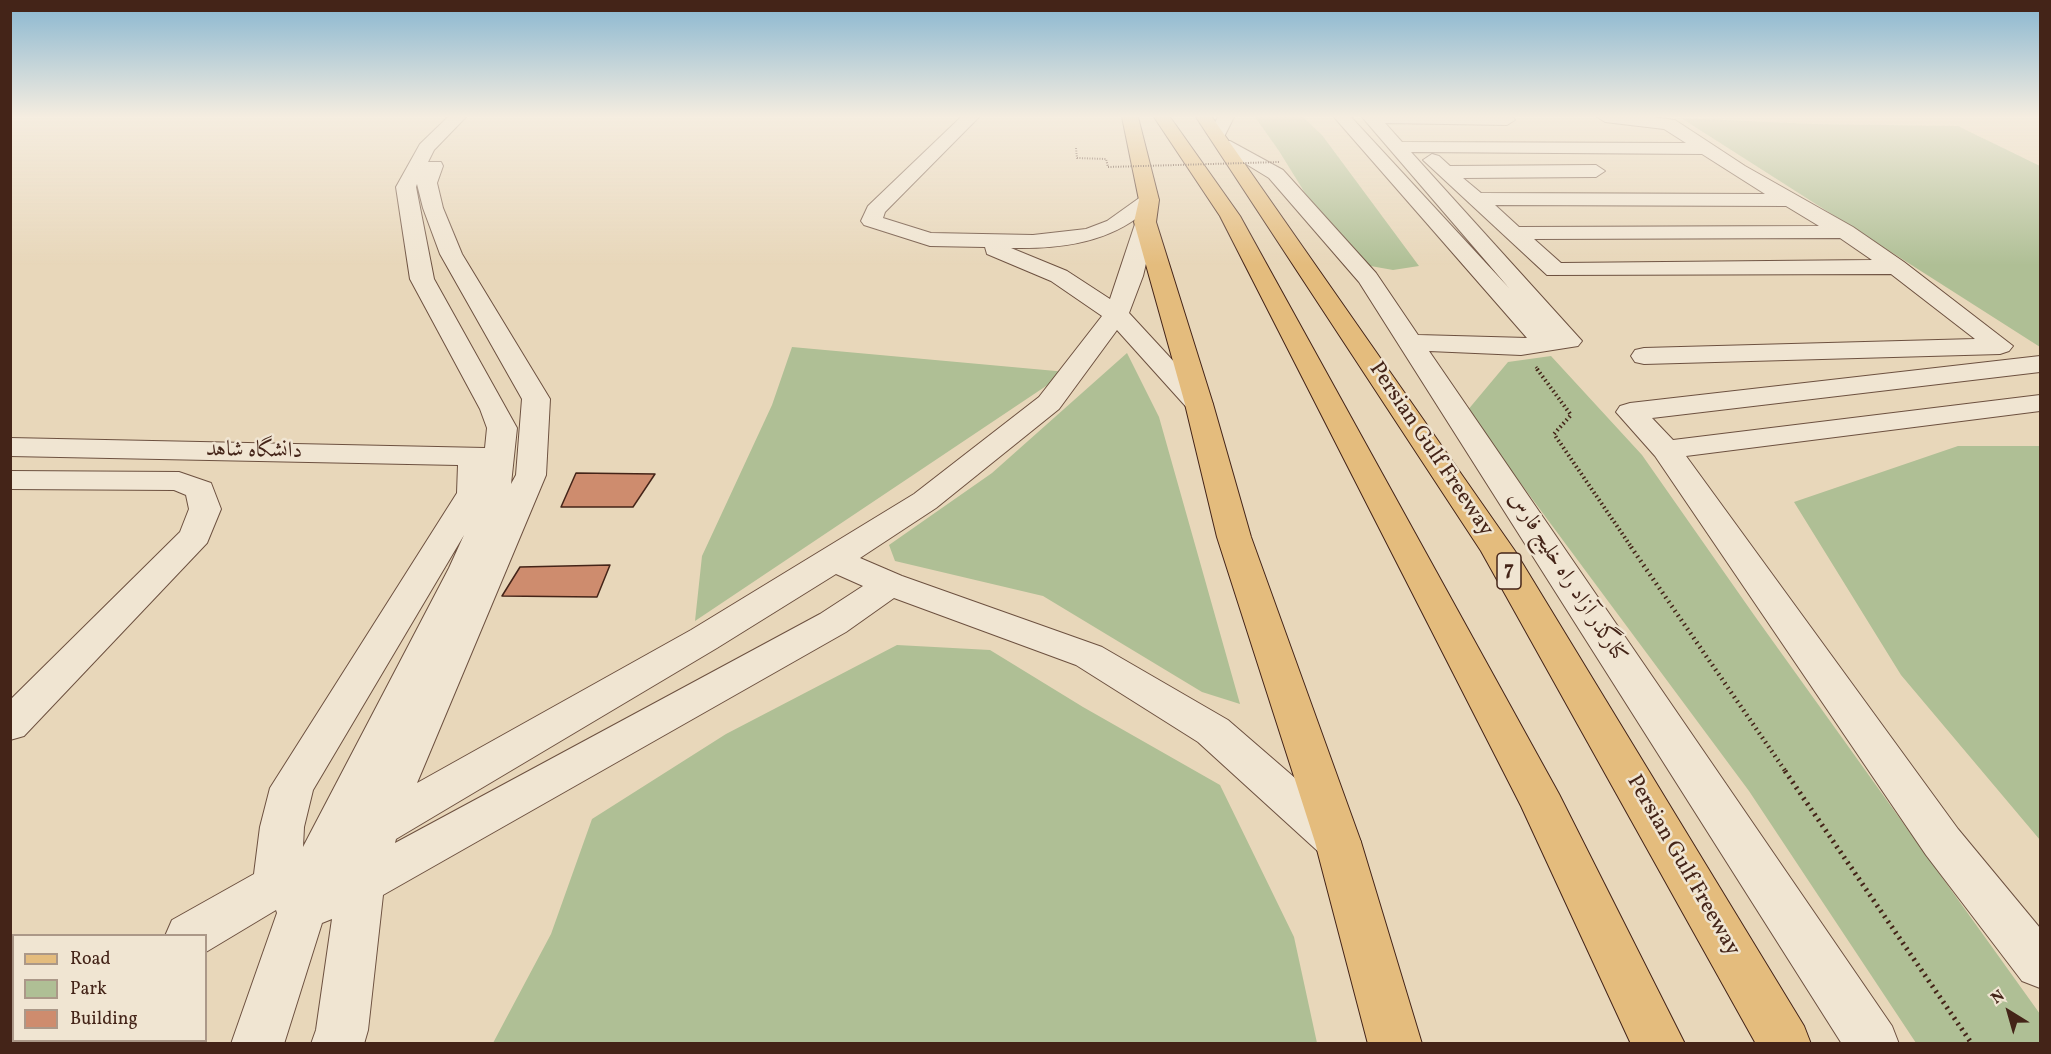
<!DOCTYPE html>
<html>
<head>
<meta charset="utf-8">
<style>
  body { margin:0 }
  #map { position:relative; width:2051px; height:1054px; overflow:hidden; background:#e8d7ba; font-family:Vollkorn,serif }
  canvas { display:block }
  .frame { position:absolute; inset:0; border:12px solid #442418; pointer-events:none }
  .legend { position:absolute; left:12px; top:934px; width:195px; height:108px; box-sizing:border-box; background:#f0e5d2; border:2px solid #ab9888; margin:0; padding:8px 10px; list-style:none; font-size:18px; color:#442418 }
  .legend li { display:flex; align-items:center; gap:12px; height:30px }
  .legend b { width:30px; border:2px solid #ab9888 }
  .north { position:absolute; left:1979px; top:982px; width:60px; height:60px; -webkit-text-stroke:4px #f0e5d2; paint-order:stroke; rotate:323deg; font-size:16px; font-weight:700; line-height:24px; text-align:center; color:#442418 }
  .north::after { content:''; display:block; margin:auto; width:21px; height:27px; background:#442418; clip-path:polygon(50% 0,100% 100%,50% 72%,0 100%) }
</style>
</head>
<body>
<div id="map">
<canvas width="2051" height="1054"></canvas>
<div class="frame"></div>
<ul class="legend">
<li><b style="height:8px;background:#e4bc7d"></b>Road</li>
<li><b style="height:16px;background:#afbf95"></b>Park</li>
<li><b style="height:16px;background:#ce8c6e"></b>Building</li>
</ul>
<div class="north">N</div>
</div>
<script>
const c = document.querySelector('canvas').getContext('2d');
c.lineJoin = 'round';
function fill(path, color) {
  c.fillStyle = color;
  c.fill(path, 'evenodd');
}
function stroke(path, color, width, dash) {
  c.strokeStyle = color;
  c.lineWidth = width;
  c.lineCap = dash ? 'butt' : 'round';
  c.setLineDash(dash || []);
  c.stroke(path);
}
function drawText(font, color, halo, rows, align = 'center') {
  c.font = font + ' Vollkorn,Amiri,serif';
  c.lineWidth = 5;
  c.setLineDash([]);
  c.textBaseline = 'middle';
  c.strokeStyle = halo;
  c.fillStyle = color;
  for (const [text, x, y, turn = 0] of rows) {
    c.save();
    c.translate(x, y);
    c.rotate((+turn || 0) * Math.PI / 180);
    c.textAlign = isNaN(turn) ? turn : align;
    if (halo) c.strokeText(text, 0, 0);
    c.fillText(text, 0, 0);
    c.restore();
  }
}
const green = new Path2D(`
  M1255,117H1303L1322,135L1419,266L1393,270L1365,265L1326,227L1279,151Z
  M1681,118L1815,124L1958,126L2040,166V347Z
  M792,347L1067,372L695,621L702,556L772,405Z
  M1127,353L1159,417L1240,704L1202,692L1043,596L895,561L889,545L992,473Z
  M1551,356L1642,455L1754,615L2040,1014V1043H1916L1749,791L1467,411L1508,362Z
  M1958,446H2040V840L1901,675L1794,502Z
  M897,645L990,650L1083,707L1220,785L1294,937L1317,1043H493L551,934L592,819L726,734Z`);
const building = new Path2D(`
  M576,473L655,474L633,507H561Z
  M610,565L597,597L502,596L520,567Z`);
const pathFar4 = new Path2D(`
  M1076,148L1077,158L1106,159L1108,167`);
const pathFar3 = new Path2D(`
  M1536,367L1539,371`);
const pathFar2 = new Path2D(`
  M1537,369L1571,415L1554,434L1632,548`);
const pathFar1 = new Path2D(`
  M1631,547L1786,772`);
const path = new Path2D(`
  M1785,771L1972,1044`);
const minor = new Path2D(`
  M448,117H466L434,150L428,162H441L443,166L437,183L443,208L462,254L550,399L546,475L417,783L691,630L914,494L1039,397L1102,316L1051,281L987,254L985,247L930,246L864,225L861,221L868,206L961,117H979L885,212L883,218L931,233L1033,235L1086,229L1107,221L1142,196H1156L1159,200L1138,217L1152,218L1156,222L1143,276L1129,313L1213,404L1209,410L1199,412L1189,410L1117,330L1059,409L936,508L860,558L902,576L1102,647L1228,720L1354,829L1361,842L1354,855L1338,861L1322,855L1198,742L1076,665L894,598L846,632L383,895L368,1030L364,1044H311L316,1030L332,919L322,923L284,1044H231L277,913L276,910L206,952V936H165L172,920L254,874L260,827L270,788L457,493L458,465L10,456V438L485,448L487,428L480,409L410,279L396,187L420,144ZM417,184L423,208L440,254L522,399L516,475L511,484L517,428L434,279L416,187ZM1137,218L1110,299L1067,271L1011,248C1056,249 1101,244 1137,218ZM464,535L449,568L303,847L304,827L313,790ZM836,574L863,586L820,614L395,843L396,839L717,648Z
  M1218,117H1234L1223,139L1217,140L1208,135Z
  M1334,117H1351L1509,288L1362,117H1513L1515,120L1507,125L1385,123L1402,142L1686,143L1664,129L1605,122L1597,117H1652L1675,120L1745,166L1853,227L1904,262L2013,346L2009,351L2000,354L1644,364L1635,362L1631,356L1635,350L1644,348L1975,339L1891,274L1547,275L1423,160L1432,154L1439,156L1450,166L1596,165L1605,171L1596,177L1463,178L1481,193L1765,194L1702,154L1411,152L1582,341L1578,346L1521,355L1429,351L1892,1026L1899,1044H1842L1359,282L1269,178L1215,145L1218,141H1230L1283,170L1376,273L1418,335L1527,338ZM1495,205L1786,206L1819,226L1519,227ZM1840,238L1872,260L1561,263L1534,239Z
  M2040,356V372L1652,418L1673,440L2040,395V411L1686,456L1958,829L2040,928V988L2022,981L1926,855L1655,456L1616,412L1620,406L1630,403Z
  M10,471L179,472L211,483L221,509L207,543L24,736L10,740V700L180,532L189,509L186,495L174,490L10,489Z
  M14,1014V1040H40L39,1044H10V1016Z`);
const major = new Path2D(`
  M1122,117H1138L1159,200L1156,222L1213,404L1251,537L1361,842L1422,1044H1368L1315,842L1217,537L1185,404L1134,222L1139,200Z`);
const highway = new Path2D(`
  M1154,117H1170L1240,216L1559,794L1685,1044H1631L1521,806L1220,216Z
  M1196,117H1212L1515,551L1804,1026L1811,1044H1756L1481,551Z`);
const pathBridge = new Path2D(`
  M1108,167L1279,162`);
const shields = [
  [1509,571,24]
];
const shieldNames = [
  ["7",1509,571]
];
const streetNames = [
  ["Persian Gulf Freeway",1430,450,56],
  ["دانشگاه شاهد",254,452,1],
  ["کنارگذر آزاد راه خلیج فارس",1566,578,57],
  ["Persian Gulf Freeway",1682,866,60]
];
fill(green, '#afbf95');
fill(building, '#ce8c6e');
stroke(building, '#442418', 1.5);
stroke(minor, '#6d5140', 2);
stroke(major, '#442418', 2);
stroke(highway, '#442418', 2);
stroke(pathFar4, '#442418', 2, [1, 1.5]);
stroke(pathFar3, '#442418', 3, [1, 2]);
stroke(pathFar2, '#442418', 4, [1.5, 3]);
stroke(pathFar1, '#442418', 4.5, [1.5, 4]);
stroke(path, '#442418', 5, [2, 4.5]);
fill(minor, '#f0e5d2');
fill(major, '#e4bc7d');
fill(highway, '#e4bc7d');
stroke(pathBridge, '#442418', 2, [1, 1.5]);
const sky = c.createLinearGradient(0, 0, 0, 265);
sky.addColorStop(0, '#88b6d0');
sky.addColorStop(0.44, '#f5ede0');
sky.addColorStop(1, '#f5ede000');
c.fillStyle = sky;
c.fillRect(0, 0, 2051, 265);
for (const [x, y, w] of shields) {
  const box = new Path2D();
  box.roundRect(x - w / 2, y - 18, w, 36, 4.5);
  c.fillStyle = '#f0e5d2';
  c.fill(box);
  stroke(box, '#442418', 1.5);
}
drawText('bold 21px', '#442418', null, shieldNames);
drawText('22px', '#442418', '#f0e5d2', streetNames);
</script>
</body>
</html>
